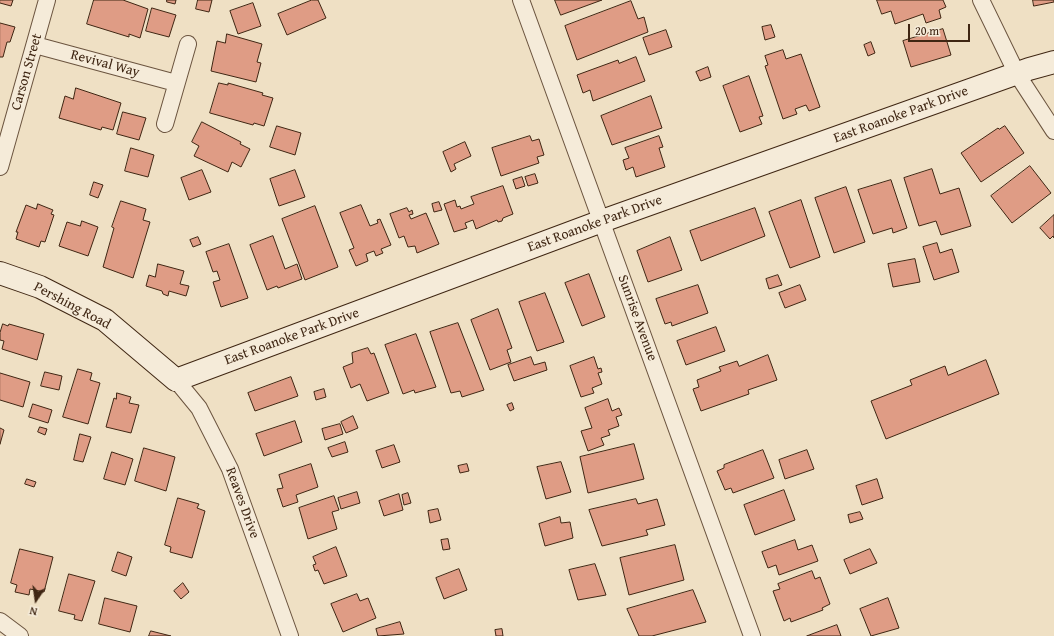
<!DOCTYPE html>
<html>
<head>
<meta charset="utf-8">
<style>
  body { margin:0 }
  #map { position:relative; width:1054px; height:636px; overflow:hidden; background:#efe0c4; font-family:"Gentium Book Plus",serif }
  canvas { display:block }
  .north { position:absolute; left:16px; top:580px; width:40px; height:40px; -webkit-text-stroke:3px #f5ebd9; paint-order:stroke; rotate:193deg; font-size:11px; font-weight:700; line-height:16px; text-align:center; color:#3f2613 }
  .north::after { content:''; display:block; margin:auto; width:14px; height:18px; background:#3f2613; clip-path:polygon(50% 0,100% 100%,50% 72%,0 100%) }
  .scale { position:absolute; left:908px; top:24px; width:62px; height:18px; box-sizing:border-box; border:2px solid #3f2613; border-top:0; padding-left:5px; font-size:12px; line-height:14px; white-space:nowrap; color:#3f2613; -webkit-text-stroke:3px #f5ebd9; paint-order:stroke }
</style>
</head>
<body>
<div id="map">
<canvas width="1054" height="636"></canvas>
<div class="north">N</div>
<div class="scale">20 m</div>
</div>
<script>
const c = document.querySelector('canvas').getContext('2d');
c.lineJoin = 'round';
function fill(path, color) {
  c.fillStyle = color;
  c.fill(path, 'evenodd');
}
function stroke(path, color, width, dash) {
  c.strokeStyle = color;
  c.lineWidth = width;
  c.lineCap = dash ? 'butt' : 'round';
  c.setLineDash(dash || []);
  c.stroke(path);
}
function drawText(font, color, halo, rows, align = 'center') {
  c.font = font + ' "Gentium Book Plus",serif';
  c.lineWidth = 3;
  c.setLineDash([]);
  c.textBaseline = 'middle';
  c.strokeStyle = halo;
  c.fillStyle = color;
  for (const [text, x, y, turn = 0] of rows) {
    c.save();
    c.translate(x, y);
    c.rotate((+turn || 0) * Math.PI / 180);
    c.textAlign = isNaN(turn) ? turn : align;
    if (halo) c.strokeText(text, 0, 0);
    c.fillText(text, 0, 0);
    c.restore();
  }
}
const building = new Path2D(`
  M0,0H13L11,6L0,3Z
  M94,0H123L148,9L140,38L129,34V37L87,24Z
  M167,0H176L175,4L167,2Z
  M198,0H212L209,12L196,9Z
  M312,0H318L326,18L287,35L278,14Z
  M555,0H602L561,15Z
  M877,0H943L946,7L939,10L941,18L926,23L923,14L895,24L891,11L882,14Z
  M1033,0H1054V2L1034,6Z
  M631,1L638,19L644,17L648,32L577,60L565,26Z
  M253,3L261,26L238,34L230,11Z
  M152,8L176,15L169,37L146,31Z
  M0,23L15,27L10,42H7L3,57H0Z
  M771,25L775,37L765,40L762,27Z
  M943,29L951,55L911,67L903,41Z
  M666,30L672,47L649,55L643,38Z
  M227,34L262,44L257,62L261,63L256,82L211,71L217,41L225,43Z
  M871,42L875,53L868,56L864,45Z
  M783,50L786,59L801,54L820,107L809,111L806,105L795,109L797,114L783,119L765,66L768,65L765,56Z
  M636,57L645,81L593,101L590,90L583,93L577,75L618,60L619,63Z
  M708,67L711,77L700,81L696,72Z
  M749,76L763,116L759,117L762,124L740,132L723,86Z
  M219,83L228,85V83L263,93L262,95L273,98L264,126L254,123L253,125L210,113Z
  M76,88L121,103L113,130L102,127L101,130L59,118L65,96L73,99Z
  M651,96L662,128L612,145L601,116Z
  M123,112L146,118L139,140L117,134Z
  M202,122L241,142L240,144L250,149L241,167L232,162L228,172L194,156L199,146L192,142Z
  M277,126L301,133L295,155L270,147Z
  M1005,126L1024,153L981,182L961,153L998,128L999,129Z
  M530,136L532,141L539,139L544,155L537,157L539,163L501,176L492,148Z
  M659,136L663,147L659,148L665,167L636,177L633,167L626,170L625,167L623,160L629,158L625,148Z
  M465,142L471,156L454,164L456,169L451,172L443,152Z
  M131,148L154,155L148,177L125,171Z
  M1030,166L1051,193L1012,223L991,196Z
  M932,169L940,194L959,188L971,226L941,235L936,221L919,226L904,178Z
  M202,170L211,192L189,200L181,178Z
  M295,170L305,197L279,206L270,179Z
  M535,174L538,183L528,186L525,177Z
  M522,177L525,186L516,189L513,180Z
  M891,180L907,228L893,233L892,228L873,234L858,190Z
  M94,182L103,185L98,198L90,195Z
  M503,186L513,214L503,218L502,221L498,222L497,220L476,229L473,220L465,223L467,228L454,232L444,204L455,200L457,207L460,206L461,209L474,204L471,197Z
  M846,187L865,242L834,253L815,198Z
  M801,200L820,257L790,268L769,212Z
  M121,201L146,209L143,220L150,222L133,278L103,267L114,228L112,227Z
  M439,202L442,210L434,212L432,204Z
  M38,204L53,210L51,214L54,215L45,242L41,241L39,247L16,239L18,232H16L26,205L36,209Z
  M361,205L370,226L378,223L377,220L380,219L391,245L381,249L383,253L376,256L374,251L366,254L368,261L356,266L349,250L354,248L340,213Z
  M315,206L338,267L305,280L282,219Z
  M407,208L409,212L412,210L413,214L409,215L411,219L426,213L439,244L417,253L415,246L408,247L404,236L399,238L390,214Z
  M755,208L765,236L701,261L690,231Z
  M1054,215V238L1053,236L1050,239L1040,228Z
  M82,221L98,227L88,256L59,246L67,222L80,226Z
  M273,236L285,269L297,264L302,279L278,288L277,286L267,290L250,245Z
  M198,237L201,244L193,247L190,240Z
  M670,237L682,270L648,282L637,251Z
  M937,243L940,253L952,249L959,272L934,280L923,247Z
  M229,244L248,298L221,307L213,282L220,280L217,271L213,272L206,252Z
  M915,259L920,282L893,287L888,264Z
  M158,264L184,271L180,284L189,286L186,296L169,291L168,296L163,294L162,291L146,286L149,275L155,277Z
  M589,274L605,317L582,326L565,283Z
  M778,275L782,285L769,289L766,279Z
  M698,285L708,313L672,326L671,322L665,324L656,299Z
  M800,285L806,300L785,308L779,293Z
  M545,293L564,342L537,351L519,302Z
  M498,309L512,348L507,350L511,362L490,370L471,320Z
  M458,323L484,390L462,397L460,391L451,393L430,332Z
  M3,324L8,326L9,324L44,334L37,360L2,349L4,341L0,340V333Z
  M716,327L725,351L686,365L677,341Z
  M416,334L436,387L415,393L414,390L403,394L385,345Z
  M368,348L371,354L374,353L389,393L367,401L360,384L351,388L343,367L353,363L352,353Z
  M768,355L777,380L748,390L749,394L701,411L693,389L699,387L697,380L721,371L719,367L737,361L739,366Z
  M531,357L534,365L545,362L547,370L514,381L508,365Z
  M594,357L598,369L601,368L602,372L598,373L602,384L592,388L594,393L581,397L570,366Z
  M986,360L999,394L886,439L871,401L912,385L910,380L945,366L948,375Z
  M78,369L92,373L90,380L100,383L88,424L63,417Z
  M45,372L62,376L59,390L41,386Z
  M0,373L30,382L23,407L0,400Z
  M291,377L298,396L255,411L248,393Z
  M324,389L326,397L316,400L314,392Z
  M117,393L131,397L129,403L139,405L131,433L106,427L114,398L116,399Z
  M608,399L612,411L619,408L622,415L616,417L619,426L608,430L610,435L601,438L604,445L588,451L581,431L592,428L585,408Z
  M512,403L514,409L510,411L507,405Z
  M33,404L52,410L48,423L29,417Z
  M353,416L358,428L346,433L341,422Z
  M295,421L302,442L264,456L256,434Z
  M340,424L343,434L325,440L322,429Z
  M40,427L47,429L45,435L38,432Z
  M0,428L4,430L0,444Z
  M80,434L91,437L83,462L74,460Z
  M345,442L348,452L332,457L328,448Z
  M634,444L644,479L588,493L580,457Z
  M394,445L400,462L382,468L376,451Z
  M144,448L175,457L166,491L135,481Z
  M763,450L774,478L733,493L731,488L725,490L717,471L724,468V465Z
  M807,450L814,469L785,479L779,460Z
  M112,452L133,459L125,485L104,479Z
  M561,462L571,492L546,499L537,467Z
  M311,464L318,487L296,495L298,502L283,507L277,489L283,488L279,475Z
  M467,464L469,471L460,473L458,466Z
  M27,479L36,482L34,487L25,484Z
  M877,479L883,498L862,505L856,486Z
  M784,490L795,520L755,535L744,505Z
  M357,492L360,503L341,509L338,498Z
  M408,493L411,503L404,505L402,495Z
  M399,494L403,510L384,516L379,501Z
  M334,496L339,510L332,512L337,529L308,539L299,508Z
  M178,498L199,504L197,508L205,511L192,558L170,552L171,547L165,545Z
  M636,499L638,504L657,499L665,525L646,530L648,535L602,546L589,510Z
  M438,509L441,520L430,523L428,511Z
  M860,512L863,519L850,523L848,515Z
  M560,517L561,523L570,522L573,538L545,546L539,524Z
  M448,539L450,549L443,550L441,540Z
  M795,540L798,550L812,545L818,561L779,575L776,565L768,568L762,552Z
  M675,545L684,580L629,595L620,558Z
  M336,547L347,576L324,584L318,570L315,571L313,565L316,564L313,557Z
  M20,549L53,557L44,592L30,589L29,595L15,592L17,585L11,583Z
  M870,549L877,563L850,574L844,560Z
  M118,552L132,557L126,576L112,571Z
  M595,564L606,595L578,600L569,570Z
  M459,569L467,590L444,599L436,578Z
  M812,571L815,579L820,577L830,604L822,608L823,610L791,622L790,618L784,621L773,591L780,589L778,584Z
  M69,574L95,581L82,621L74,619L75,615L59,611Z
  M183,583L189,592L181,599L174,591Z
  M693,590L706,622L652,636H639L627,609Z
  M357,594L360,601L368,598L376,618L343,632L331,604Z
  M105,598L137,606L130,632L99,624Z
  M888,598L899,628L871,636L860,609Z
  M400,622L404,634L378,636L376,629Z
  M837,625L841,636H807Z
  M502,629L503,636H496L495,630Z
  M151,631L171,636H149Z`);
const street = new Path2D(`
  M521,0L752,636
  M981,0L1017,74L1054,131
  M35,45L176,83
  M165,124L188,44
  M0,167L47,0
  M176,380L199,408L230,469L290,636
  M0,621L20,636`);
const secondary = new Path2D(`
  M0,273L40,287L105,320L176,380L602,221L1029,69L1054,62`);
const streetNames = [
  ["Revival Way",105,64,15],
  ["Carson Street",27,72,-74],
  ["East Roanoke Park Drive",901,115,-20],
  ["East Roanoke Park Drive",595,224,-20],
  ["Pershing Road",72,306,28],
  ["Sunrise Avenue",637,318,70],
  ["East Roanoke Park Drive",292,337,-20],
  ["Reaves Drive",242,503,70]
];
fill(building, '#df9c85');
stroke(building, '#3f2613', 1);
stroke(street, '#6b543f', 18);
stroke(secondary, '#3f2613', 24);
stroke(street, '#f5ebd9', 16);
stroke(secondary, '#f5ebd9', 22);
drawText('14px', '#3f2613', '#f5ebd9', streetNames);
</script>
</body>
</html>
